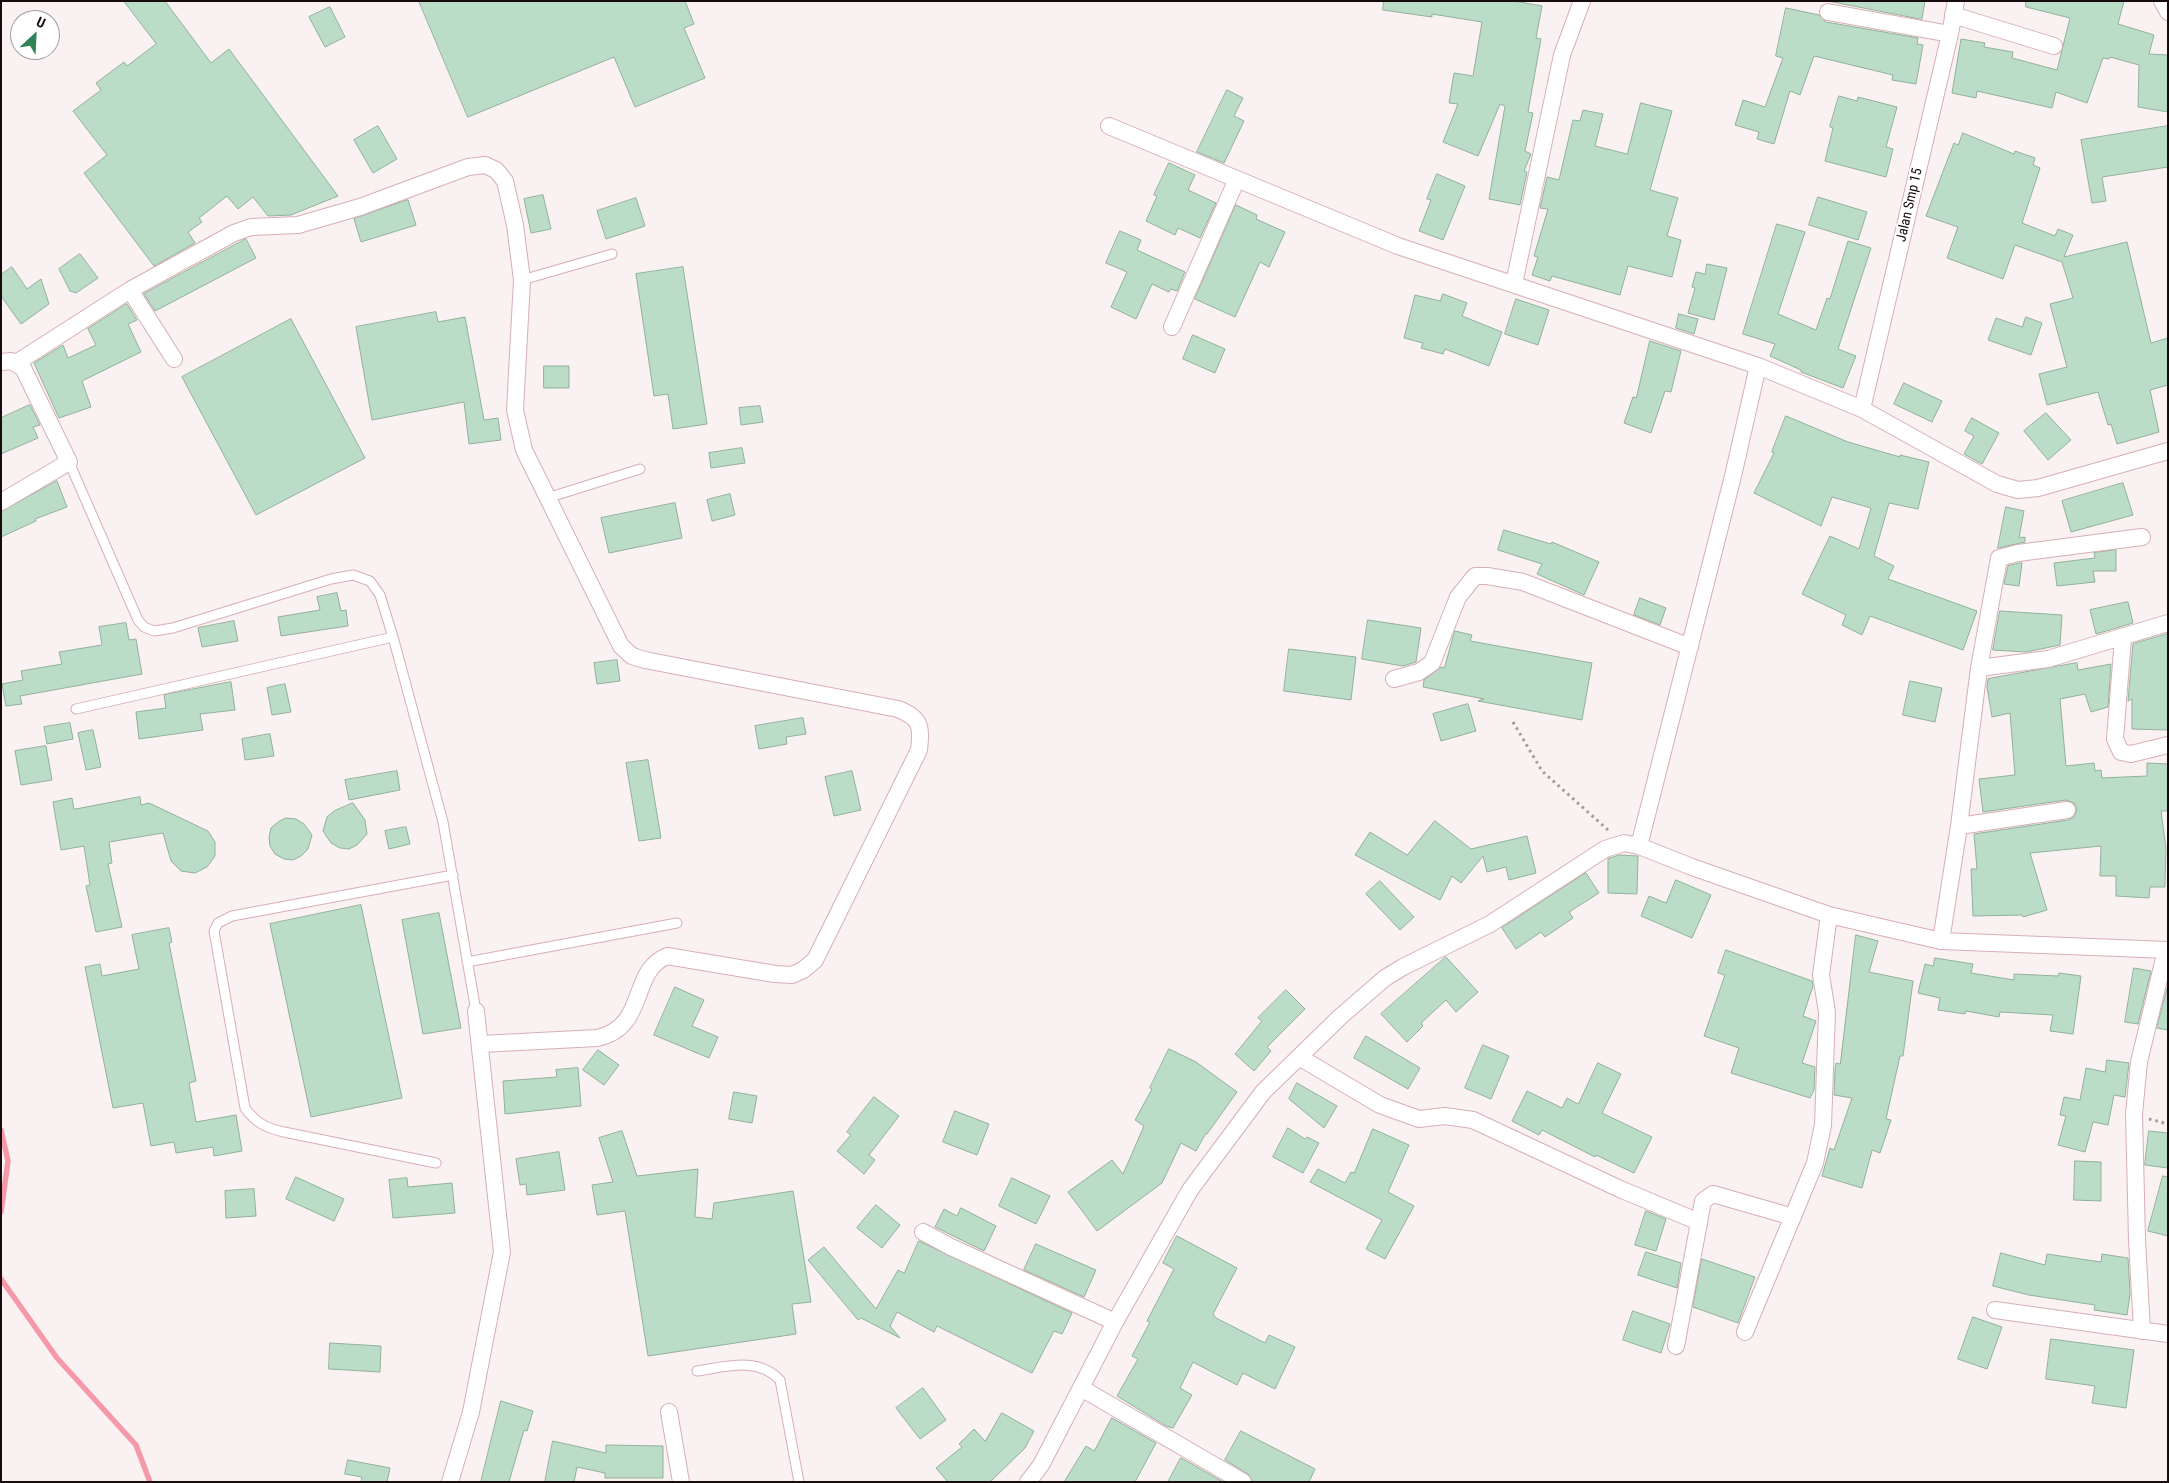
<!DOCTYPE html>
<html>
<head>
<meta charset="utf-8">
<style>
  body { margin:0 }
  #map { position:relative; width:2169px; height:1483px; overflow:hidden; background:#faf1f2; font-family:"Roboto Condensed",sans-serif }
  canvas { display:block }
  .frame { position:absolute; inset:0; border:2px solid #180b0d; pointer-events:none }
  .north { position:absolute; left:10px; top:10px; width:50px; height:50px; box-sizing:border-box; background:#fff; border:1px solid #a39d9e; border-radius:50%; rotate:25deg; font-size:14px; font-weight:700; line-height:20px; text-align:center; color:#180b0d }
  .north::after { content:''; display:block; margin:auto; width:18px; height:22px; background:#308355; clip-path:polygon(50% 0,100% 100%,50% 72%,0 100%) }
</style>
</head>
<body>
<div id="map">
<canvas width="2169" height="1483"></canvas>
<div class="frame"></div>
<div class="north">U</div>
</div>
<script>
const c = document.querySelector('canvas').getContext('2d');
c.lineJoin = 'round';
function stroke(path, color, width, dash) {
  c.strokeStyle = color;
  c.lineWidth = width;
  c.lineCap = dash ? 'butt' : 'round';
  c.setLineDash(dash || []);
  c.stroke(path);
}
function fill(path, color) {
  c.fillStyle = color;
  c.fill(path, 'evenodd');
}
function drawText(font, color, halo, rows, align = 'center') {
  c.font = font + ' "Roboto Condensed",sans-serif';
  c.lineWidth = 4;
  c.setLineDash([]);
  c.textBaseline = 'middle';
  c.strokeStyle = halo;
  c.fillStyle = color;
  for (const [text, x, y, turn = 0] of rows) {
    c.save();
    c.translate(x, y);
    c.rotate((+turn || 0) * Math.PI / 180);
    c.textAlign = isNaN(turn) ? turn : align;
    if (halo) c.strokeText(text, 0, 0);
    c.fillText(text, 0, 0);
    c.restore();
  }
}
const stream = new Path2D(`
  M1,1130L8,1161L1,1212
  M1,1279L57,1358L136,1445L150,1482`);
const building = new Path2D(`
  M124,1H165L211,63L229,49L338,196L291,215L268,216L253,197L238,209L227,196L199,218L202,222L188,232L195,243L154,266L84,173L107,155L73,111L101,90L96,83L124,62L127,66L156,44Z
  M419,1H685L694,24L684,28L705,78L635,107L614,57L468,117Z
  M1384,1H1514L1542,6L1536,38L1541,39L1528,112L1533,113L1525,151L1531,154L1524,171L1527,172L1520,205L1489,199L1505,106L1500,104L1478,156L1443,142L1458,104L1449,103L1454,73L1473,76L1482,22L1432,14V17L1383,10Z
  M1828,1H1925L1922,19Z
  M2026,1H2124L2118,24L2154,35L2149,54L2168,55V112L2138,107L2139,65L2110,57L2109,59L2103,58L2087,103L2056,92L2052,108L1977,91L1976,98L1952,93L1961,39L1985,43L1984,47L2013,52L2012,58L2057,70L2070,18L2026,7Z
  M330,7L345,37L325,47L309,17Z
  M1786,8L1819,15L1826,22L1918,38L1917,44L1923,45L1916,84L1892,80L1893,75L1814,56L1800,95L1790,91L1774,144L1757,139L1759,132L1735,125L1743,100L1765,107L1783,58L1776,56Z
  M1227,90L1243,98L1234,116L1244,121L1224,163L1197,152Z
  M1839,96L1857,101L1858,97L1897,107L1886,147L1893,149L1886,177L1825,161L1833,128L1830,127Z
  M1641,103L1672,111L1650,190L1678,198L1667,236L1681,240L1672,277L1628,266L1620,295L1552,276L1550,281L1532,275L1538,257L1534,256L1548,209L1540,208L1547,177L1559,180L1573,120L1580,121L1583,110L1603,114L1595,146L1627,154Z
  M378,126L397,159L373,173L354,140Z
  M2168,126V167L2102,177L2106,201L2092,203L2081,140Z
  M1963,133L2014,154L2015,151L2035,158L2033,165L2040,168L2022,223L2055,236L2058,229L2073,235L2064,257L2127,242L2151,343L2168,338V385L2150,390L2159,432L2117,444L2111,424L2108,425L2098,392L2047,405L2039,374L2067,367L2050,304L2073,298L2062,262L2015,245L2003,279L1947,258L1958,227L1926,216L1954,143L1958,145Z
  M1169,163L1195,175L1188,190L1216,203L1200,238L1178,228L1175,235L1146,221L1157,196L1154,195Z
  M1437,174L1465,186L1443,240L1419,231L1431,200L1427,199Z
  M543,195L551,229L531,233L524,199Z
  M1818,197L1867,212L1858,240L1809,225Z
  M636,198L645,226L606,239L597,211Z
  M408,200L416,225L361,242L354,219Z
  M1236,205L1257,215L1256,219L1285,232L1269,267L1260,262L1235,317L1195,299Z
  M1777,224L1805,232L1778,314L1816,330L1827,298L1830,299L1848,241L1871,248L1838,349L1856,356L1843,388L1801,372V370L1770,356L1775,344L1743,334Z
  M1120,231L1141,240L1137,250L1185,272L1177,291L1171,289L1169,292L1152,284L1136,319L1111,307L1127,272L1106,263Z
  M246,239L256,258L155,311L144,294Z
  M80,254L98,278L76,293L70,291L59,269Z
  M1707,264L1727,268L1714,320L1688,313L1695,288L1692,287L1696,272L1705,274Z
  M12,267L27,289L41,279L49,304L21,324L1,296V275Z
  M683,267L707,424L673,429L668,394L654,396L636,274Z
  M1443,294L1467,303L1462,316L1502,332L1489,366L1445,349L1443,354L1421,348L1423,343L1404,338L1415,295L1440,301Z
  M1516,299L1549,310L1538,345L1505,334Z
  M127,304L137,320L128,324L141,352L82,381L91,407L59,418L34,363L63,345L68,358L96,345L88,329Z
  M436,312L438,322L465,317L484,420L498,418L501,440L469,444L464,402L372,420L356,327Z
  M1679,314L1698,319L1694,334L1676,328Z
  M2026,317L2042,323L2031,355L1988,340L1996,318L2022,327Z
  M291,319L365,458L256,515L182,377Z
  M1193,335L1225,349L1215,373L1183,359Z
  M1650,341L1681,351L1671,392L1665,391L1651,433L1624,423L1633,397L1636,398Z
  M544,366H569V388H544Z
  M1904,383L1942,401L1932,422L1894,404Z
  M30,405L40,425L33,427L38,438L1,454V418Z
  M760,406L763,422L741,425L739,408Z
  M2046,413L2071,440L2048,460L2024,431Z
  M1786,416L1848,442L1900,457V455L1929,462L1918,509L1889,503L1874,556L1894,566L1888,579L1977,611L1963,650L1870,616L1862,635L1842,625L1846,615L1802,594L1830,536L1859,549L1871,508L1832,497L1821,526L1754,493L1774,453L1772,452Z
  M1972,418L1999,433L1982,464L1964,454L1974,436L1965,431Z
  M742,448L745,463L711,468L709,453Z
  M57,481L67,507L35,519L36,521L1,537V512Z
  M2123,483L2133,515L2071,532L2062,501Z
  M730,494L735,515L712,521L707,500Z
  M675,503L682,538L609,553L601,518Z
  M2006,507L2024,511L2019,538L2025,537V542L1998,548Z
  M1504,530L1551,544L1552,542L1599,562L1584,595L1537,574L1542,564L1498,550Z
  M2116,550V571H2093L2095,582L2057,586L2054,563L2095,558L2094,553Z
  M2022,563L2019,586L2004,584L2008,566Z
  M337,593L341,611L346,610L348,626L281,636L278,617L320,610L317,597Z
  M1640,598L1666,608L1660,625L1634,615Z
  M2128,602L2133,623L2096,634L2090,610Z
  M2000,611L2062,615L2060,645L2026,652L1993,650Z
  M1368,620L1421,628L1416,662L1403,666L1362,659Z
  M234,621L238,641L202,647L198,628Z
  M126,623L129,640L136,639L142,674L20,696L22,704L6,706L2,684L23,680L21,671L62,664L59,652L102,645L99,627Z
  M1455,631L1472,635L1470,641L1592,663L1582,720L1478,701L1484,699L1423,687L1424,680L1441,667L1444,668Z
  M2168,634V730L2132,729V699L2128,701L2133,644Z
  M1289,649L1356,657L1351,700L1284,691Z
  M617,660L620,681L597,684L594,663Z
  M2077,663L2078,670L2111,664L2108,707L2091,712L2085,694L2060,699L2066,766L2094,763L2095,771L2101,770L2102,778L2147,776V763L2168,764V811H2161L2166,848L2165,887H2150L2149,898L2116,896V876H2100L2101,846L2030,853L2047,910L2023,917L2022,915L1973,916L1971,869H1977L1974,834L2068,820L2074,817L2077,809L2074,803L2066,800L1983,812L1979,779L2015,775L2010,713L1992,717L1987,687L1988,679Z
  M1910,681L1942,688L1935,722L1903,715Z
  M231,682L235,710L200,714L203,730L139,739L136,712L166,708L164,695Z
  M285,684L291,712L272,715L267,688Z
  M1468,704L1476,731L1441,741L1433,714Z
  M803,718L806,734L786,737L787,744L759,749L755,726Z
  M70,723L73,739L47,744L44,727Z
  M93,730L101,767L86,770L78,733Z
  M270,734L274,756L245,760L242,739Z
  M46,746L52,780L21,785L15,751Z
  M648,760L661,838L639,841L626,763Z
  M397,771L400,790L349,800L345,780Z
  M852,771L861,810L834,816L825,777Z
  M140,797L141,805L149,803L208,831L215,842V856L207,867L195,873L181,871L171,861L163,833L109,842L112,863L108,864L122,927L96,932L86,886L90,885L84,846L61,850L53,802L72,798L74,809Z
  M353,803L365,820L367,834L357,845L349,849L340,848L331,843L323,831L327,817L334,811Z
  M286,818L296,819L304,824L312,835L308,849L301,856L293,860L284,859L275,854L270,846L269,837L271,828L278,822Z
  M1435,821L1471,849L1527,836L1536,873L1509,880L1506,867L1487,872L1483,856L1461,883L1452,876L1440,900L1355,855L1370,832L1407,855Z
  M406,827L410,844L389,849L385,831Z
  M1620,855L1638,856L1637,894L1608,893V859Z
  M1586,873L1599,893L1569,912L1573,918L1545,937L1541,932L1516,949L1502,928Z
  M1676,880L1711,895L1692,938L1641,916L1649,896L1666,903Z
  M1380,881L1414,917L1400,930L1366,894Z
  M361,905L402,1098L311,1117L270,924Z
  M439,913L461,1028L423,1034L402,920Z
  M169,928L172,942L169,943L196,1081L189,1083L196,1122L236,1115L242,1151L214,1156L213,1147L176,1153L174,1142L151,1146L143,1103L113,1108L85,967L100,964L102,976L139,969L132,935Z
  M1856,935L1878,941L1869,972L1913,981L1903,1056H1900L1886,1119L1891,1120L1880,1153L1872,1150L1862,1188L1822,1176L1830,1148L1834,1150L1852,1098L1834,1095L1835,1070L1836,1063L1840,1064Z
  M1726,950L1812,981L1813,986L1803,1016L1816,1021L1802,1063L1815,1067L1814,1090L1810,1098L1731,1073L1739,1048L1704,1036L1725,975L1718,973Z
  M1446,957L1478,992L1456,1012L1446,1000L1421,1023L1423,1026L1407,1042L1381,1014Z
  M1935,958L1973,964L1971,973L2014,980V974L2058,976L2059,973L2081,976L2073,1034L2050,1031L2053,1015L2000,1012L1999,1017L1966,1011L1965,1014L1938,1010L1940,998L1918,993L1925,964L1933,966Z
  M2134,968L2151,971L2138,1024L2125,1022Z
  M2168,985V1030L2157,1028Z
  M675,987L704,1000L692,1026L718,1037L709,1058L654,1035Z
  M1286,990L1305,1009L1267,1047L1271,1051L1254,1071L1235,1054L1262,1021L1258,1018Z
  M1366,1036L1420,1068L1408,1089L1354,1058Z
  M1483,1045L1509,1056L1491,1099L1465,1088Z
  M1169,1049L1196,1062L1237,1092L1207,1134L1206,1133L1196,1151L1181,1143L1162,1183L1097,1231L1068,1192L1112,1160L1123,1174L1144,1126L1135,1120L1152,1089L1150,1088Z
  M598,1050L619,1065L604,1085L583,1070Z
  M2107,1060L2129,1063L2125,1097L2114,1095L2108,1125L2093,1122L2085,1152L2058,1145L2066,1116L2060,1115L2064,1097L2080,1100L2086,1068L2105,1072Z
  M1598,1063L1621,1074L1602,1113L1652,1137L1634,1173L1596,1155L1595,1157L1542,1130L1539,1135L1512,1121L1527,1091L1562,1108L1567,1098L1578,1104Z
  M578,1068L581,1106L505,1114L503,1081L557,1077L556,1070Z
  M1297,1083L1337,1106L1324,1128L1289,1099Z
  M734,1092L757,1096L752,1123L729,1119Z
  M874,1097L899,1116L869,1155L875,1160L864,1174L837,1151L851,1135L847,1132Z
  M955,1111L989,1124L977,1155L943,1142Z
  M1288,1128L1305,1139L1307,1137L1319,1143L1303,1173L1273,1157Z
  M1373,1129L1409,1145L1388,1192L1414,1206L1385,1259L1366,1249L1382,1220L1310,1182L1318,1169L1345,1183L1351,1172L1354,1173Z
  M622,1131L637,1176L698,1169L695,1217L712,1219L714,1203L793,1191L811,1302L792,1304L796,1334L648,1356L625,1211L597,1215L592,1185L613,1182L599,1138Z
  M2149,1131L2168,1133V1168L2145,1165Z
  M559,1152L565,1190L527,1195L526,1184L520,1185L516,1159Z
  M2075,1161L2101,1162V1201L2074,1200Z
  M2163,1176L2168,1177V1236L2148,1231Z
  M296,1177L344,1199L334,1221L286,1199Z
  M407,1178L408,1187L452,1183L455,1213L393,1218L389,1180Z
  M1012,1178L1050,1196L1036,1224L999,1206Z
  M254,1189L256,1216L226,1218L225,1191Z
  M876,1205L900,1225L882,1248L857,1228Z
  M961,1208L996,1226L984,1251L935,1227L944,1209L957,1216Z
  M1646,1211L1666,1219L1656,1251L1635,1245Z
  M1177,1236L1237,1268L1213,1314L1216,1318L1265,1343L1269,1335L1295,1347L1275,1389L1243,1373L1237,1385L1193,1362L1180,1388L1192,1395L1173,1428L1166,1426L1117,1396L1138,1359L1132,1356L1150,1322L1147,1321L1174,1269L1163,1263Z
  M919,1241L1072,1313L1062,1334L1054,1331L1032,1373L937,1326L934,1332L897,1312L890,1326L900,1338L861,1318L858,1320L808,1260L824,1247L876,1309L898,1270L904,1273Z
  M1036,1244L1096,1270L1084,1297L1024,1270Z
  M1646,1252L1681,1263L1677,1288L1638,1275Z
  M2001,1253L2045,1265L2047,1254L2101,1262L2102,1254L2128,1258L2130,1294L2127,1315L2094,1310L2095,1305L2029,1295L1993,1286Z
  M1702,1259L1755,1277L1738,1323L1693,1307Z
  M1633,1311L1670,1324L1661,1353L1623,1340Z
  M1973,1317L2002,1327L1987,1369L1958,1359Z
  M2051,1339L2134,1350L2126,1408L2092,1403L2095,1386L2046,1379Z
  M330,1343L381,1346L380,1372L329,1369Z
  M923,1388L946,1420L920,1439L896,1408Z
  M501,1401L533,1411L527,1431L524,1430L509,1482H481Z
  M1002,1413L1034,1431L1025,1448L990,1482H948L936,1468L962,1447L959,1444L974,1429L985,1441Z
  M1112,1418L1156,1443L1135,1482H1064L1086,1446L1094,1451Z
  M1241,1431L1315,1469L1309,1482H1253L1248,1474L1225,1460Z
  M553,1441L606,1453V1445L663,1446V1478H605V1473L577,1467L574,1482H545Z
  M1181,1458L1223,1482H1168Z
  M348,1460L390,1468L387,1482H361L362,1477L345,1474Z`);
const path = new Path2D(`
  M1513,722L1542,771L1608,830
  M2149,1119L2168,1124`);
const service = new Path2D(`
  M522,280L612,254
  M69,462L138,620L144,627L154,631L173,628L331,579L353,575L370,581L380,595L393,637L443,822L476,1011
  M547,498L640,469
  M76,709L393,637
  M467,962L677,923
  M436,1163L284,1132C266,1128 256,1123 245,1108L214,931L218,923L232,916L453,875
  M697,1371C725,1367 757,1356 780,1380L799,1482`);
const minor = new Path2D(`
  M2162,1L2168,12
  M1828,12L1950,34
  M1953,15L2054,46
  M1109,126L1398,246L1758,366
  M1514,284L1562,55L1582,1
  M1172,327L1237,179
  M174,359L130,290L234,233L251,227L298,225L360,207L468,167L485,165L496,170L505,181L515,225L522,280L515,410L524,450L621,646L632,656L645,660L898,709C921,718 922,727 919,750L815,960L803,970L792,975L775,974L667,956C629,972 648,1027 597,1038L481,1044
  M1,362L11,361L23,368L69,462L1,502
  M16,363L130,290
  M1862,409L1950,34L1956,1
  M2123,638L2115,739L2121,752L2131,754L2168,745
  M1979,668L2048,659L2168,623
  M1394,679L1419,672L1432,663L1458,597L1475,576H1487L1523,582L1690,647
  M1959,826L2067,810
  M1639,846L1733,476L1758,366L1862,409L1997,484L2018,490L2038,488L2168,451
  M1941,941L1959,826L1979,668L1999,558L2018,553L2142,537
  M1299,1057L1380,1105L1419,1119L1445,1116L1473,1120L1620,1189L1699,1222
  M923,1232L951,1247L1115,1322
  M1995,1310L2168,1334
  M2142,1331L2137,1240L2134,1114L2139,1062L2166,950
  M1745,1332L1815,1163L1823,1125L1827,1012L1821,975L1829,915
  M1676,1346L1703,1201L1713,1194L1793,1217
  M1081,1388L1243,1482
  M669,1412L681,1482
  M450,1482L471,1412L502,1252L476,1011
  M1028,1482L1041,1465L1115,1322L1190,1190L1263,1092L1340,1017L1385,978L1403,967L1490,924L1605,849L1624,843L1639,846L1692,867L1829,915L1941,941L2168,950`);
const streetNames = [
  ["Jalan Smp 15",1910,205,-77]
];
stroke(stream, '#f599a9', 5.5);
fill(building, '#bbdcc6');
stroke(building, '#91b19b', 1);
stroke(service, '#d7afb5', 11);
stroke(minor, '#d7afb5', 18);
stroke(path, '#a3989a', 3, [2.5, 4]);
stroke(service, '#fff', 9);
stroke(minor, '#fff', 16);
drawText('14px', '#180b0d', '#fff', streetNames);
</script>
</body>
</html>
